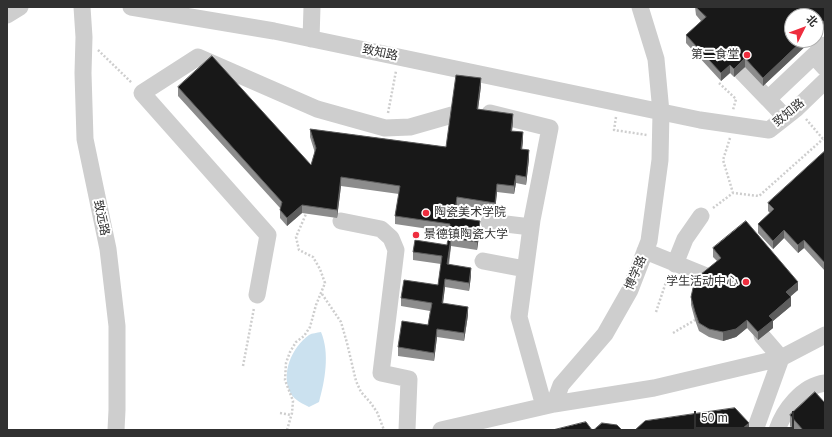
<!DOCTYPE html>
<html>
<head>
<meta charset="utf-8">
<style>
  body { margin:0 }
  #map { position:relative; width:832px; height:437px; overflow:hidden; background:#fff; font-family:Helvetica,"Noto Sans SC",sans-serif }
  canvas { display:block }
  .frame { position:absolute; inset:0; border:8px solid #313131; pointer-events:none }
  .north { position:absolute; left:784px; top:8px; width:40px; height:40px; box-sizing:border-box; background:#fff; border:1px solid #adadad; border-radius:50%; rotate:48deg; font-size:11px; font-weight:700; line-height:16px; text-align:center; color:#313131 }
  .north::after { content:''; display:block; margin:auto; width:14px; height:18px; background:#ee2d3e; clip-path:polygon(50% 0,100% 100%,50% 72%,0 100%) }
  .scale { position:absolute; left:694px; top:411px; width:100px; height:18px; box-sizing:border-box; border:2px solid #313131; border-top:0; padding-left:5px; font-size:12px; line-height:14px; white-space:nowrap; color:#313131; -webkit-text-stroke:3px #fff; paint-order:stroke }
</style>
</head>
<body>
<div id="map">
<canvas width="832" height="437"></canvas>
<div class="frame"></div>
<div class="north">北</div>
<div class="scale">50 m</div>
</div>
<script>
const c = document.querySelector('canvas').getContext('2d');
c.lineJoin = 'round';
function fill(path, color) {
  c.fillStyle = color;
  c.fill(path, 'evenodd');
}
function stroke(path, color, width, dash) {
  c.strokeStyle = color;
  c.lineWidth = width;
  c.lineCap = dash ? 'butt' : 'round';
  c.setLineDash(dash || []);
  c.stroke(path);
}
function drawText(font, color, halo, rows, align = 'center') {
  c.font = font + ' Helvetica,"Noto Sans SC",sans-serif';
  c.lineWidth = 4;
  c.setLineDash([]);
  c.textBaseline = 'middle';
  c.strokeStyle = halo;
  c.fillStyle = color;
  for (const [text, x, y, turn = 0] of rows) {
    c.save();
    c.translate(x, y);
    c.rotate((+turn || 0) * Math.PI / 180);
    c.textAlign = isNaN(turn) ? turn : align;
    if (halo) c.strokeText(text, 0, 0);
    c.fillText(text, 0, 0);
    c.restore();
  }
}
const water = new Path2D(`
  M321,332C330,353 325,381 319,402L309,407C303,404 295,400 291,394C280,374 292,347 309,335C312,333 317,333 321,332Z`);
const path = new Path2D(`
  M98,50L132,83
  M719,83L736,99L733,110
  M388,113L396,71
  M616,117L614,130L647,135
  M806,119L823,139L825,138
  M730,138L723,160L733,193
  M713,208L733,193L759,196L823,139
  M322,294L341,322L347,343L356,381L361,392L370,402L377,412L384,430
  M656,312L668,276
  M673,333L695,320
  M243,366L254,308
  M280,413L291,415
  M287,430L292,413L293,401L285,380L286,363L290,352L296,342L304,336L310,327L316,305L325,283L320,269L313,257L299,250L296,237L306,214`);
const minor = new Path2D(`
  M82,7L84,37L83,73L85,139L108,249L117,326V410L116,430
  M131,7L274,31L700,120L769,130L797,108L825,81
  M7,15L20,7
  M311,39L312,7
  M814,56L825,68
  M742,72L768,99
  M490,113L550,128L532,220L519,317L544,406
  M785,117L768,99L825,45
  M341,221L381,229L391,238L396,250L381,373L409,379L407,430
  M489,222L531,227
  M645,251L709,277
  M483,261L525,269
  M675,264L685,239L701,216
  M257,295L268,235L142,93L198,57L317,109L385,128L410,127L452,115
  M554,404L654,388L781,358L825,335
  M441,430L554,404L561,385L605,334L630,290L649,241L660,160L661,112L656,59L640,7
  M755,430L781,358L762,336
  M777,430C784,410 802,386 825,383`);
const wall = new Path2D(`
  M695,7H825V28L763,86L745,67L734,77L730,73L721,81L686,43V35L701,21L696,15Z
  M481,86L478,109L513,122L512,131L523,141L522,149L529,159L526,185L516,183L514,194L497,192L495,211L457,206L455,217L480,229L477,250L451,246L449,265L471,276L469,291L445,287L443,303L468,315L464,341L437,337L434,361L398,356V347L428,325L430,311L401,306V298L438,285L441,264L413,260V252L447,245L449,232L395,224V216L399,194L341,186L337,218L302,213L287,226L280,218V208L178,96V87L311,165L315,153L310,137V129L446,147Z
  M825,151V271L804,248L798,253L784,238L773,249L758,233V224L770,213L768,211V203Z
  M713,248L798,290L790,297L791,306L773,321V328L758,340L747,328L736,337L723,341L709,337L699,331L695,320L691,305V297L717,261L713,257Z
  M790,415L825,430H793L790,426Z`);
const shadedWall = new Path2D(`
  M825,20V28L816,36V28Z
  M803,40H812L763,86V78Z
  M745,58V67L734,77V69Z
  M730,65V73L721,81V73Z
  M481,78V86L477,117V109Z
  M513,114V122L511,139V131Z
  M523,132V141L521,158V149Z
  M529,150V159L526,185V177Z
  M516,175V183L514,194V186Z
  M341,177V186L337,218V210Z
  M497,184V192L495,211V203Z
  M457,197V206L454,225V217Z
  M302,205V213L287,226V218Z
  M480,221V229L477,250V242Z
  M784,230V238L773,249V241Z
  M451,238V246L447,273V264Z
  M804,240V248L798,253V245Z
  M471,268V276L469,291V283Z
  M445,279V287L442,311V303Z
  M798,282V290L786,300V292Z
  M791,297V306L773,321V328L758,340V332L769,316Z
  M468,307V315L464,341V333Z
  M747,320V328L736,337L723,341V332Z
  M437,329V337L434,361V353Z
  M749,423V430H741Z`);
const building = new Path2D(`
  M696,7H825V20L816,28V16H792V40H803L763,78L745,58L734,69L730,65L721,73L686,35L706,17Z
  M212,56L311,165L316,148L310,129L446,147L456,75L481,78L477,109L513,114L511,131L523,132L521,149L529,150L526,177L516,175L514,186L497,184L495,203L457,197L454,217L480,221L477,242L451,238L447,264L471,268L469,283L445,279L442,303L468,307L464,333L437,329L434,353L398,347L402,321L428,325L432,303L401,298L404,280L438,285L442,256L413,252L415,240L447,245L450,224L395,216L400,186L341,177L337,210L302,205L287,218L280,210L282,202L178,87Z
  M825,151V263L804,240L798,245L784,230L773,241L758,224L774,209L768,203Z
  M746,221L798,282L786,292L791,297L769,316L773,320L758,332L747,320L736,329L723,332L709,329L699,323L695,312L691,297L695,279L721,258L713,248Z
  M815,392L825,403V430H803L790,415Z
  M735,408L749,423L741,430H635L645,421Z
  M586,422L592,430H553Z
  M602,423L617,425L622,430H594Z`);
const markers = [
  [747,55,4,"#ee2d3e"],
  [426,213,4,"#ee2d3e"],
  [416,235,4,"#ee2d3e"],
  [746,282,4,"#ee2d3e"]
];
const streetNames = [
  ["致知路",380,53,12],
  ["致知路",789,113,-40],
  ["致远路",101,218,78],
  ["博学路",636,273,-67]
];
const poiNames = [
  ["第二食堂",739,55],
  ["陶瓷美术学院",434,213,"left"],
  ["景德镇陶瓷大学",424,235,"left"],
  ["学生活动中心",738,282]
];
fill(water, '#cbe1ef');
stroke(path, '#cecece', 2.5, [2, 2]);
stroke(minor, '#cecece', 17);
fill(wall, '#8c8c8c');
fill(shadedWall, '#5d5d5d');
fill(building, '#181818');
stroke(building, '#5d5d5d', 1);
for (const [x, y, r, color] of markers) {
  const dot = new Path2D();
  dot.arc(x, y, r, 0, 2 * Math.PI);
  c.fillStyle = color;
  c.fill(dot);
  stroke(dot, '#fff', 1.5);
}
drawText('12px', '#313131', '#fff', streetNames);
drawText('12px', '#313131', '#fff', poiNames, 'right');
</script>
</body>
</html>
